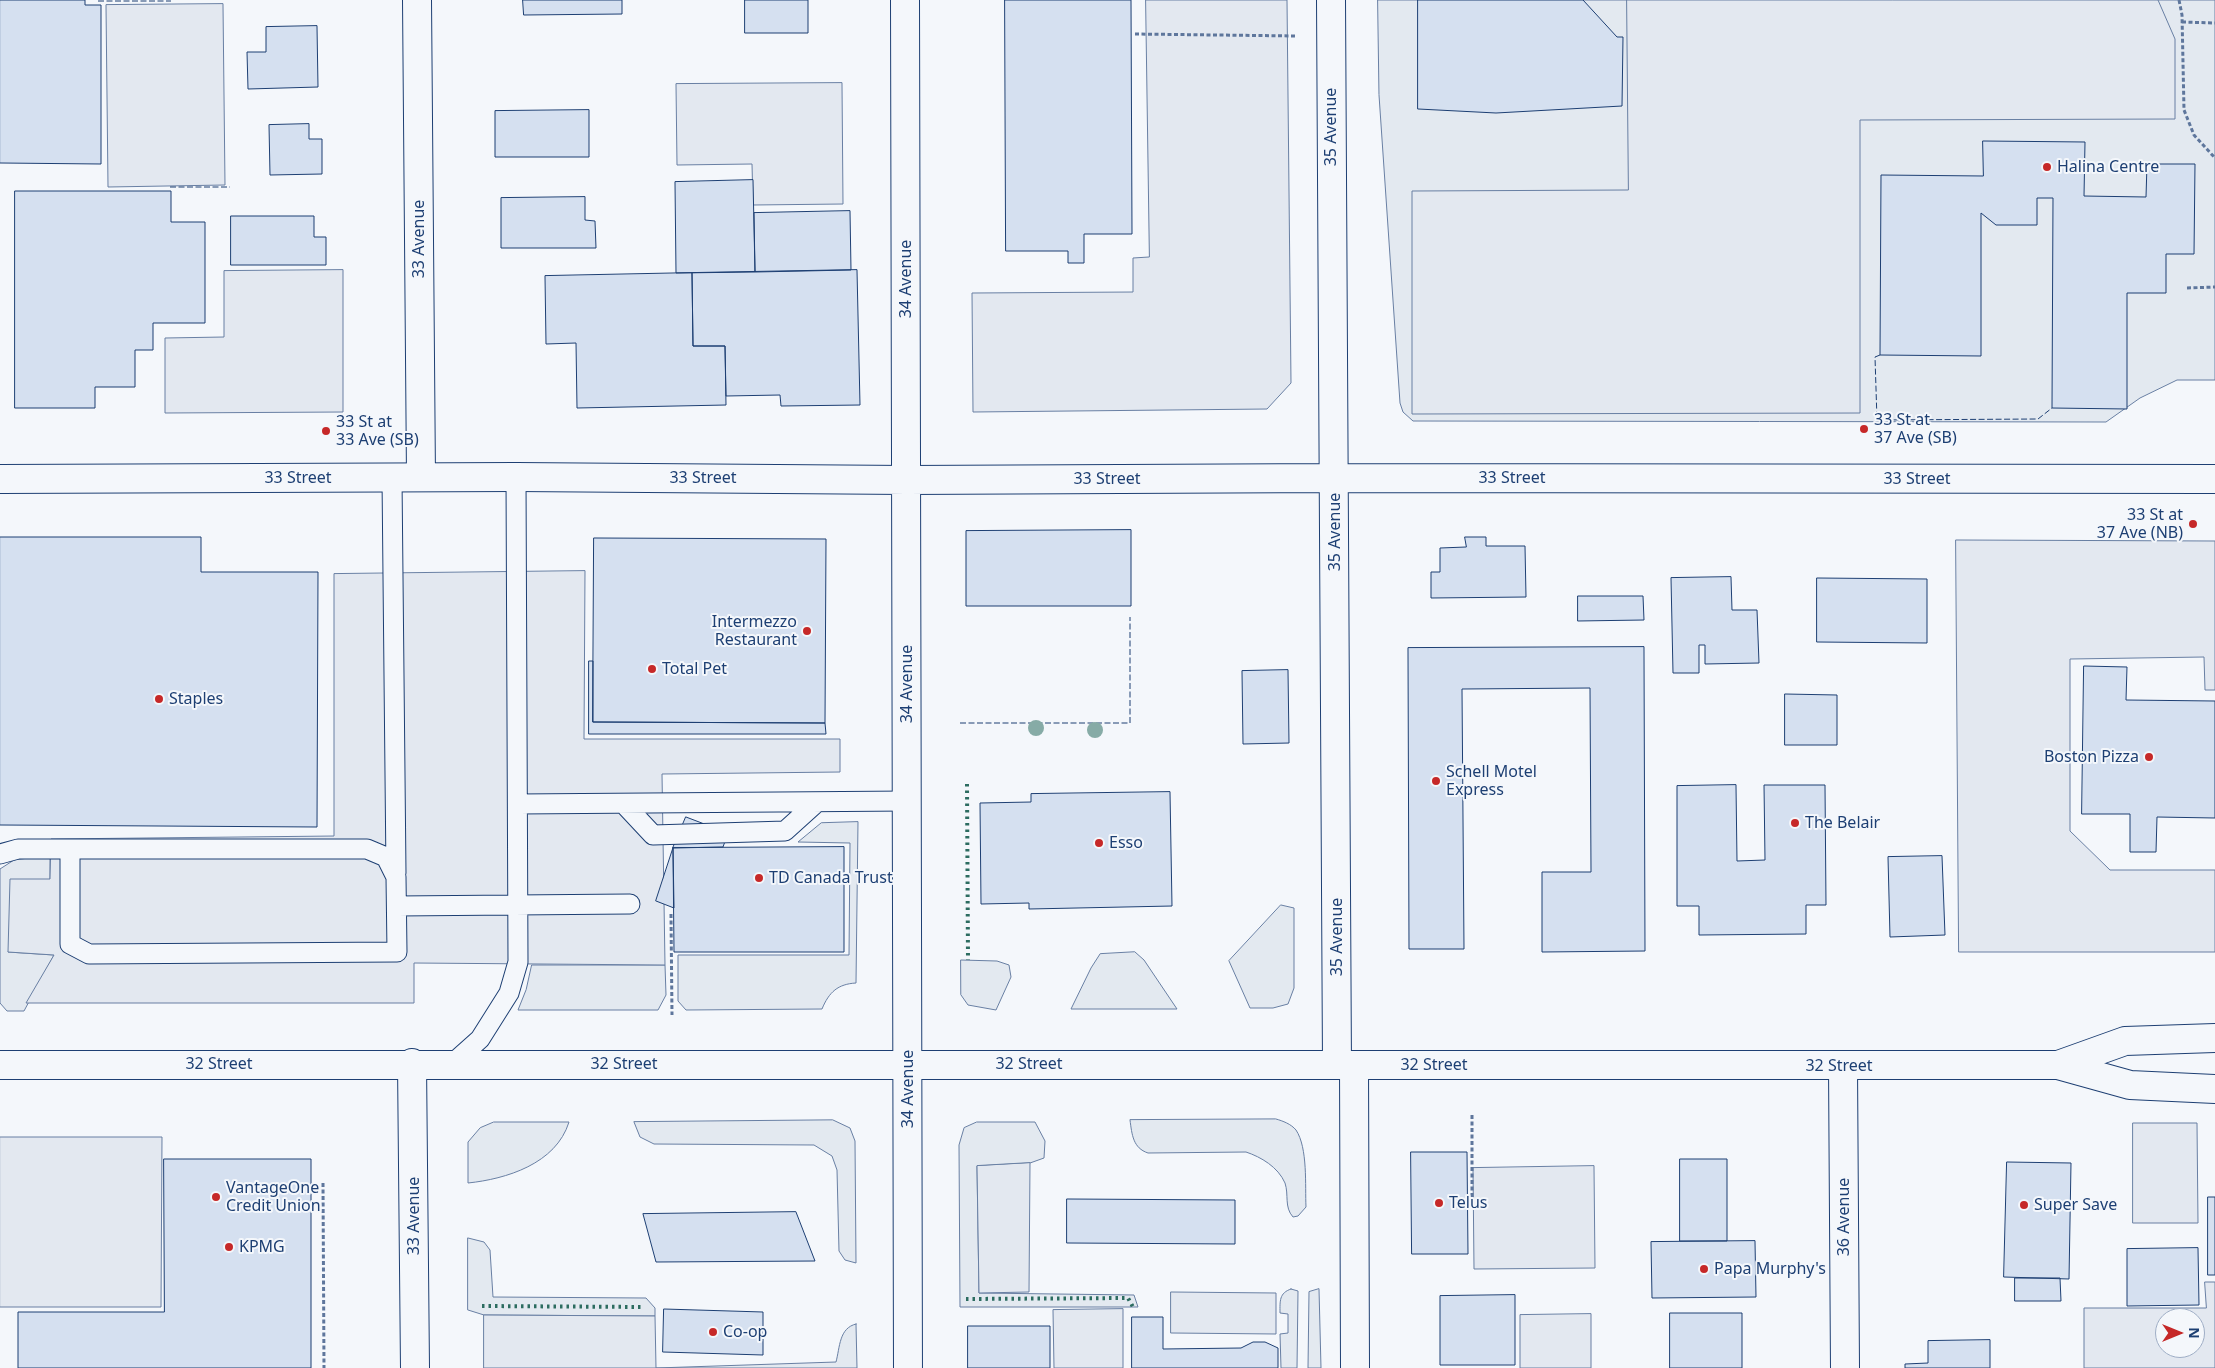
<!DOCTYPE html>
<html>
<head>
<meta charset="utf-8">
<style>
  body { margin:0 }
  #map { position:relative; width:2215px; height:1368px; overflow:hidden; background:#f4f7fb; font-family:"Noto Sans",sans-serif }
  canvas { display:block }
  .north { position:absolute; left:2155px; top:1308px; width:50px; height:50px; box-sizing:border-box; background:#f4f7fb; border:1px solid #9eadc5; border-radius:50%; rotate:90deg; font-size:14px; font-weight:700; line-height:20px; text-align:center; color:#1d3f73 }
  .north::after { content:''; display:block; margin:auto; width:18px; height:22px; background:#c62828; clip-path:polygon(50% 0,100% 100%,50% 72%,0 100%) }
</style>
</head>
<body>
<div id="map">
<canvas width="2215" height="1368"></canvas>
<div class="north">N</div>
</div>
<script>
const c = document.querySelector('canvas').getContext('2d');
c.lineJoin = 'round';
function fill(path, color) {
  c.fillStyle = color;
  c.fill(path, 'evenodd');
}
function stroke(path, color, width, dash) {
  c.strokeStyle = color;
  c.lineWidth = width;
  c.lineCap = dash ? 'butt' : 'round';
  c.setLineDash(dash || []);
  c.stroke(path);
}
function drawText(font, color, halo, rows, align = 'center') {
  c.font = font + ' "Noto Sans",sans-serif';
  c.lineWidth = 4;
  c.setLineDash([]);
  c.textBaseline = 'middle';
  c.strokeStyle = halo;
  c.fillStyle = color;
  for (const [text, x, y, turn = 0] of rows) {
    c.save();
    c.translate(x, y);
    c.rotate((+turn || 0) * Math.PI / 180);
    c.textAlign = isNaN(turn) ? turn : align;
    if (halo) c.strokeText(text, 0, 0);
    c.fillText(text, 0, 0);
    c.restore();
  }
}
const green = new Path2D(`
  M1378,0H2215V380H2177L2140,398L2106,422L1413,421L1403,412L1400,403L1379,95Z
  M858,822L856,983C838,984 829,992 822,1009L686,1010L678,1001V955H849L850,843L798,842L821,823Z
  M38,857L50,858V879L8,952L54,955L24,1011H7L0,1003V869L14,860Z
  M1281,905L1294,908V988L1288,1004L1273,1008H1250L1229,961Z
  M1135,952L1144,960L1177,1009H1071L1091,968L1100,954Z
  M961,960L997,961L1009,965L1011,977L996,1010L968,1005L961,995Z
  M532,965H665L666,995L658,1010H518L526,990Z
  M1276,1119C1283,1121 1291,1124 1296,1130C1308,1148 1305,1186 1306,1207L1298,1216L1293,1217C1284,1207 1289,1195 1285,1183C1278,1167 1261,1157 1246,1152L1148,1153C1133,1148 1132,1135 1130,1120Z
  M833,1120L850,1128L855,1141L856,1263L845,1260L839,1251L837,1170L832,1156L814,1145L654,1144L640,1137L634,1122Z
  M494,1122H569C556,1164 506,1179 468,1183V1142L480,1128Z
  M977,1122H1035L1045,1141L1044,1158L1030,1163L977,1166L979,1293L1134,1295L1138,1307H960L959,1145L964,1128Z
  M468,1238L484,1242L490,1250L493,1297L646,1298L655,1308V1316L484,1315L468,1310Z
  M1291,1289L1298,1291L1297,1368H1281L1280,1334L1288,1333V1314L1280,1313C1280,1301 1279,1293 1291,1289Z
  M1319,1289L1321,1368H1308L1309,1292Z
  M856,1324L857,1368H656L836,1362C840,1347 839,1328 856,1324Z`);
const parking = new Path2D(`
  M1146,0H1287L1291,383L1267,409L973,412L972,293L1133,292V258L1149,257Z
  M1627,0H2158L2175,39V119L1860,120V413L1412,414V191L1628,190Z
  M223,4L225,185L108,187L106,5Z
  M842,83L843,204L753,205L752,164L677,165L676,84Z
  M343,270V412L165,413V338L224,337V271Z
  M1956,540L2215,541V690H2205L2204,657L2070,659V831L2110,870H2215V952H1959Z
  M585,571L584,739H840V772L662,774L665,965L414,963V1003H26L54,955L8,952L10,879H50L51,839L334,836V574Z
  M2133,1123H2197L2198,1223H2133Z
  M0,1137H162L161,1307H0Z
  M1030,1163L1029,1292L979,1293L977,1166Z
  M1594,1166L1595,1268L1474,1269L1473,1168Z
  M2205,1282H2215V1368H2084V1308H2206ZM2165,1318H2195V1348H2165Z
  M1171,1292L1276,1293V1334L1171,1333Z
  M1123,1309V1368H1054L1053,1310Z
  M1591,1314V1368H1520V1315Z
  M484,1315L655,1316L656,1368H484Z`);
const building = new Path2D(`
  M0,0H85V5H101V164L0,163Z
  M523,0H622V14L524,15Z
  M745,0H808V33H745Z
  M1005,0H1131L1132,234H1084V263H1068V251H1006Z
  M1418,0H1583L1617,37H1623L1622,106L1496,113L1418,109Z
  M317,26L318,87L248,89L247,52H266V27Z
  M589,110V157H495V111Z
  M309,124V139H322V174L270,175L269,125Z
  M1983,141L2085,142L2084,196L2146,197L2147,164H2195L2194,254H2166V293H2127V409L2052,408L2053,198H2037V225H1996L1981,213V356L1880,355L1881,175L1983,176Z
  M753,180L755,272L676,273L675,182Z
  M15,191H171V222H205V323H153V350H135V387H95V408H15Z
  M585,197V220L595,221L596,248H501V198Z
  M850,211L851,270L755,272L754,213Z
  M231,216H314V237H326V265H231Z
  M857,270L860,405L781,406L780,395L726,396L725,346H693L692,273Z
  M692,273L693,346H725L726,405L577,408L576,343L546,344L545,276Z
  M1131,530V606H966V531Z
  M0,537H201V572H318L317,827L0,825Z
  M1465,537H1486V546H1525L1526,597L1431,598V572H1440V548L1466,547Z
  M594,538L826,539L825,723L593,722Z
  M1731,577L1732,610H1757L1759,663L1705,664V645H1699V673H1673L1671,578Z
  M1817,578L1927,579V643L1817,642Z
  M1578,596H1643L1644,620L1578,621Z
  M1644,647L1645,951L1542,952V872H1591L1590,688L1462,689L1464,949H1409L1408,648Z
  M589,661H593V722L825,723L826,734H589Z
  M2084,666L2127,667L2126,700L2215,701V818L2157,817L2156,852H2130V814H2082Z
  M1288,670L1289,743L1243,744L1242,671Z
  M1785,694L1837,695V745H1785Z
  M1736,785L1737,861L1765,860L1764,785H1825L1826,905H1806V934L1699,935V906H1677V786Z
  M1170,792L1172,906L1029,909V903L981,904L980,803L1031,802V794Z
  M686,817L728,833L723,847L673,848Z
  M844,847V952H674L673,848Z
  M673,848L674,908L656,901Z
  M1942,856L1945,935L1890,937L1888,857Z
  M1411,1152H1467L1468,1254H1412Z
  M164,1159H311V1368H18V1312H164Z
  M1680,1159H1727V1241H1680Z
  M2007,1162L2071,1163L2069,1279L2004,1277Z
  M2208,1197H2215V1275H2208Z
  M1067,1199L1235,1200V1244L1067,1243Z
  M796,1212L815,1261L656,1262L643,1214Z
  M1755,1241L1756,1297L1652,1298L1651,1242Z
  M2198,1248L2199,1305L2127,1306V1249Z
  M2015,1278H2060L2061,1301H2015Z
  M1515,1295V1365H1440V1296Z
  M664,1309L763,1312V1355L663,1352Z
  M1670,1313H1742V1368H1670Z
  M1132,1317H1163V1349L1241,1348L1253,1342H1265L1278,1348V1368H1132Z
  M968,1326H1050V1368H968Z
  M1990,1340V1368H1905V1364L1928,1363V1341Z`);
const path = new Path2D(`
  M2179,0L2182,15L2184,110L2194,135L2215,158
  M2182,22L2215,23
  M1135,34L1297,36
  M2187,288L2215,287
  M671,914L672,1015
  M1472,1115V1197
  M323,1183L324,1368`);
const service = new Path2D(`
  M392,478L396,873
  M518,804L908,801
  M624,804L653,835L785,831L816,803
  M0,854L18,849H367L386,857L396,877L397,952L89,954L70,944V849
  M397,906L630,904
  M452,1064L480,1039L509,993L518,962L516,477`);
const minor = new Path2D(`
  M417,0L421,477
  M905,0L908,1368
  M1331,0L1337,1065
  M0,479L516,477L907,480L1334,478L2215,479
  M412,1063L415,1368
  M1354,1065L1355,1368
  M1843,1066L1845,1368`);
const trunk = new Path2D(`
  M0,1065H2058L2130,1085L2215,1089
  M2058,1065L2125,1041L2215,1038`);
const hedge = new Path2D(`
  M967,784L968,960
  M966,1299L1128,1298L1133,1307
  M482,1306L644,1307`);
const fence = new Path2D(`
  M98,1H171
  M170,187H230
  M1880,355L1875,357L1877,420L2038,419L2052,408
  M960,723H1130V617`);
const trees = [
  [1036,728],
  [1095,730]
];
const markers = [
  [2047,167,5,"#c62828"],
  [1864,429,5,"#c62828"],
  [326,431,5,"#c62828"],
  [2193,524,5,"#c62828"],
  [807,631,5,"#c62828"],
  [652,669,5,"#c62828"],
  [159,699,5,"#c62828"],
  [2149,757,5,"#c62828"],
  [1436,781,5,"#c62828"],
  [1795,823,5,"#c62828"],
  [1099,843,5,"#c62828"],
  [759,878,5,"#c62828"],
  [216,1197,5,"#c62828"],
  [1439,1203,5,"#c62828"],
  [2024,1205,5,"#c62828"],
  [229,1247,5,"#c62828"],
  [1704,1269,5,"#c62828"],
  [713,1332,5,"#c62828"]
];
const streetNames = [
  ["35 Avenue",1331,127,-90],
  ["33 Avenue",419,239,-90],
  ["34 Avenue",906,279,-90],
  ["33 Street",298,478],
  ["33 Street",703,478],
  ["33 Street",1512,478],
  ["33 Street",1107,479],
  ["33 Street",1917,479],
  ["35 Avenue",1335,532,-90],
  ["34 Avenue",907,684,-90],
  ["35 Avenue",1337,937,-90],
  ["32 Street",219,1064],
  ["32 Street",624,1064],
  ["32 Street",1029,1064],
  ["32 Street",1434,1065],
  ["32 Street",1839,1066],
  ["34 Avenue",908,1089,-90],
  ["33 Avenue",414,1216,-90],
  ["36 Avenue",1844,1217,-90]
];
const poiNames = [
  ["Halina Centre",2057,167],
  ["33 St at",1874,420],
  ["37 Ave (SB)",1874,438],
  ["33 St at",336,422],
  ["33 Ave (SB)",336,440],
  ["33 St at",2183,515,"right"],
  ["37 Ave (NB)",2183,533,"right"],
  ["Intermezzo",797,622,"right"],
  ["Restaurant",797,640,"right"],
  ["Total Pet",662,669],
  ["Staples",169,699],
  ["Boston Pizza",2139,757,"right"],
  ["Schell Motel",1446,772],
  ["Express",1446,790],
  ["The Belair",1805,823],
  ["Esso",1109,843],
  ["TD Canada Trust",769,878],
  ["VantageOne",226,1188],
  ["Credit Union",226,1206],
  ["Telus",1449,1203],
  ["Super Save",2034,1205],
  ["KPMG",239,1247],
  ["Papa Murphy's",1714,1269],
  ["Co-op",723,1332]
];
fill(green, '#e3e9f0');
stroke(green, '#687fa3', 1);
fill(parking, '#e3e8f0');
stroke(parking, '#687fa3', 1);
fill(building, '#d5e0f0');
stroke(building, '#1d3f73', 1);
stroke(service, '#1d3f73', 21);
stroke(minor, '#1d3f73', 30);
stroke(trunk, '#1d3f73', 30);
stroke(path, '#5e769c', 3, [4, 2.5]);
stroke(service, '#f4f7fb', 19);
stroke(minor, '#f4f7fb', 28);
stroke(trunk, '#f4f7fb', 28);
stroke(hedge, '#2c6c60', 4, [2.5, 4]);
stroke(fence, '#1d3f73', 1, [6, 2.5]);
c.fillStyle = '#86aba6';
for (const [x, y] of trees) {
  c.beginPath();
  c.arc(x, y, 8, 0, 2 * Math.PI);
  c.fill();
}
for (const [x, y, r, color] of markers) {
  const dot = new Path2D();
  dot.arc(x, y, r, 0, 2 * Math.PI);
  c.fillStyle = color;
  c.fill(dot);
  stroke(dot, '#f4f7fb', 2);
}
drawText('16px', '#1d3f73', '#f4f7fb', streetNames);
drawText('16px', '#1d3f73', '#f4f7fb', poiNames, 'left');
</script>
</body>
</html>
